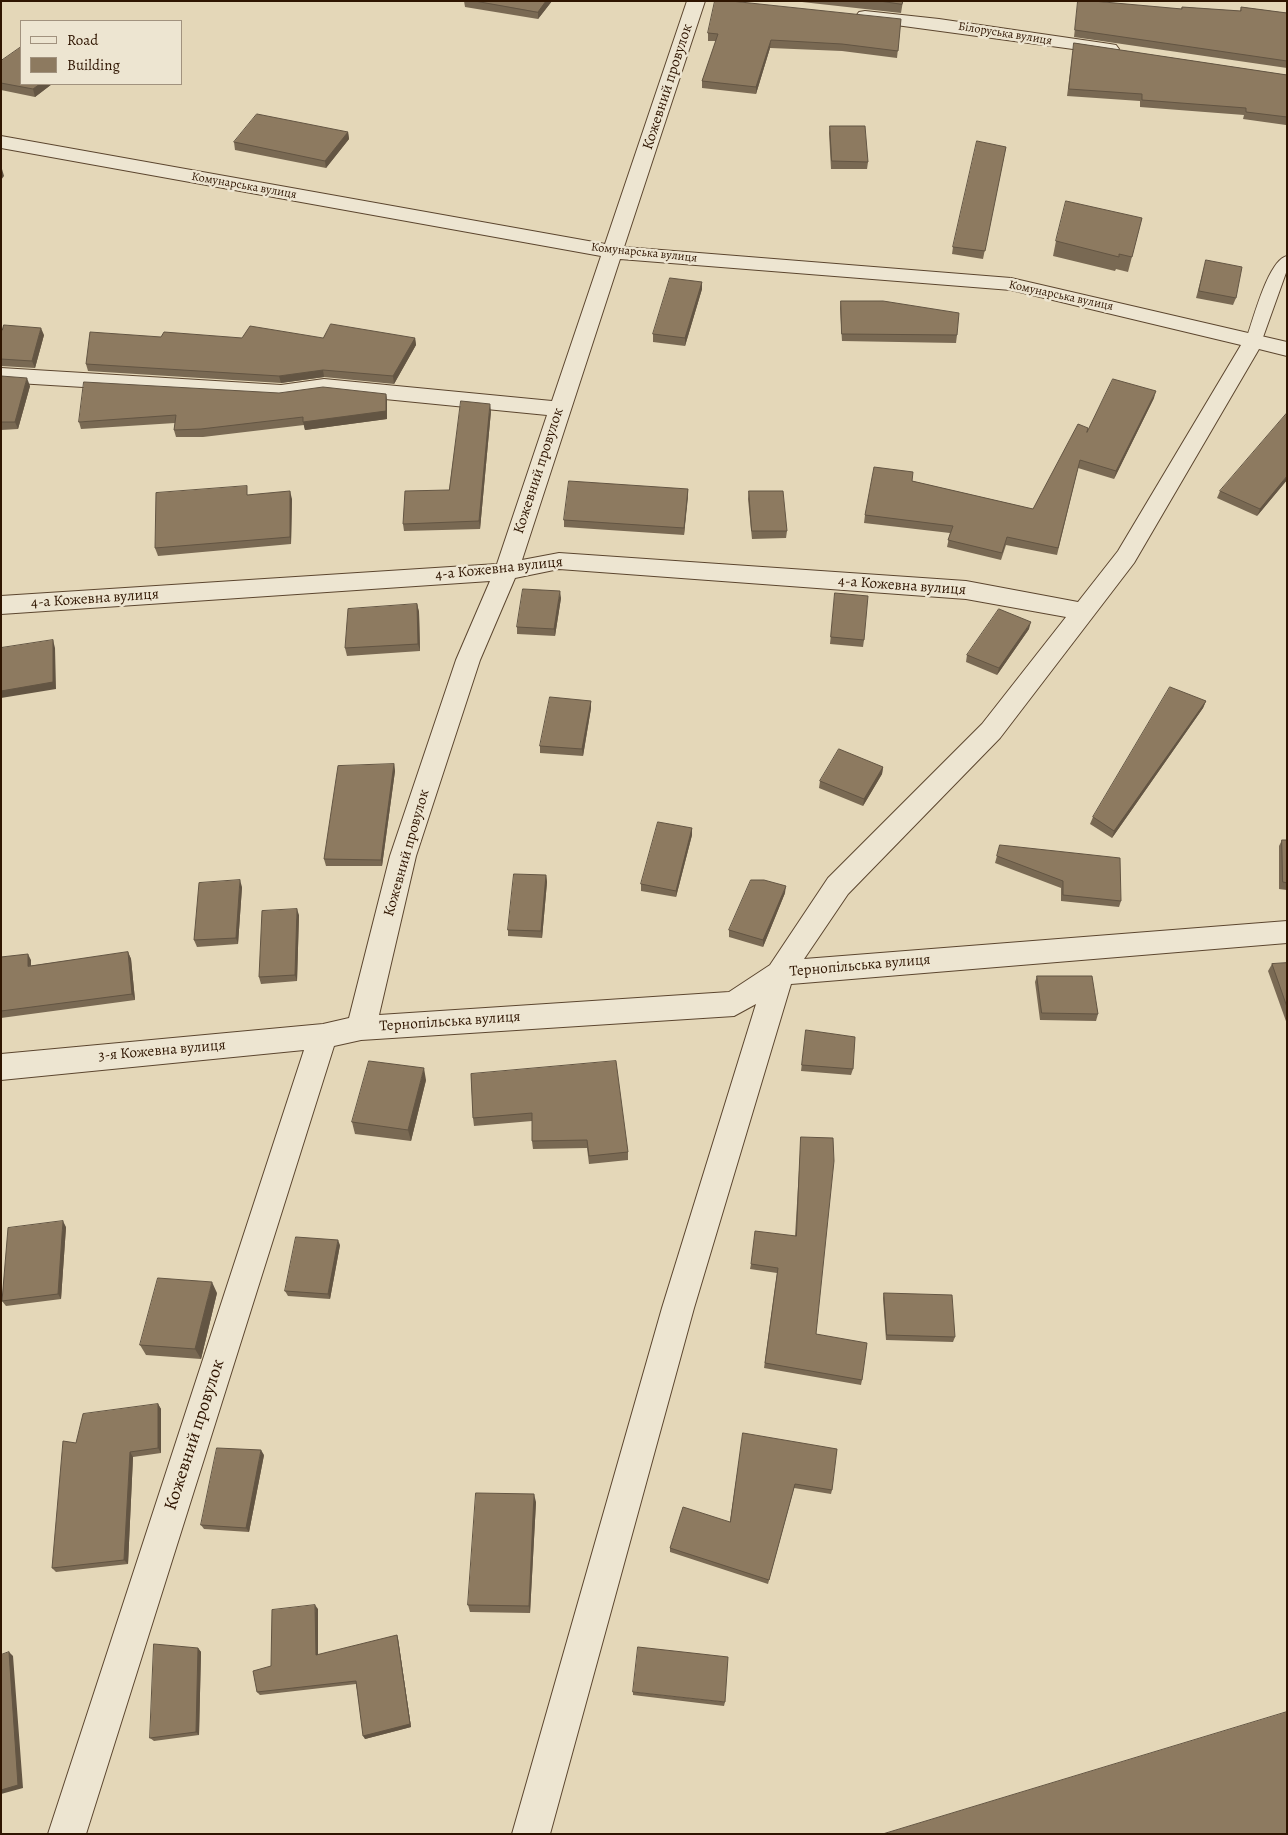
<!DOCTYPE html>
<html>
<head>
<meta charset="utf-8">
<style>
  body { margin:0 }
  #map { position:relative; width:1288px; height:1835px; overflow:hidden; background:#e4d7b8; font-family:Alegreya,serif }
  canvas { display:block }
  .frame { position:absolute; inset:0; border:2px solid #2f1501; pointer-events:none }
  .legend { position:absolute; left:20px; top:20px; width:162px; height:65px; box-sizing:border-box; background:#ede5d1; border:1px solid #a1927e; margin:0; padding:6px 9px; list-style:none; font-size:15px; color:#2f1501 }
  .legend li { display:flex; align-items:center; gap:10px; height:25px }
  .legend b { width:25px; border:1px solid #a1927e }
</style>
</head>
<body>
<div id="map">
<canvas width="1288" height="1835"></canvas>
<div class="frame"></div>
<ul class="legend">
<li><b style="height:6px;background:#ede5d1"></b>Road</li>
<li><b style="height:14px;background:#8d7a60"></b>Building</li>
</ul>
</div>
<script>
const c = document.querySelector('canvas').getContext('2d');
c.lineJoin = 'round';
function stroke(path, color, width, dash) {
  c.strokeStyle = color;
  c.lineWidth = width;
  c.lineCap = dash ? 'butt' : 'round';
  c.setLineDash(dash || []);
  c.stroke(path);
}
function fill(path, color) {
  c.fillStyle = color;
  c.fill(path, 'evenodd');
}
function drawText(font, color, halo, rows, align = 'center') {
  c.font = font + ' Alegreya,serif';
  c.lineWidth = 5;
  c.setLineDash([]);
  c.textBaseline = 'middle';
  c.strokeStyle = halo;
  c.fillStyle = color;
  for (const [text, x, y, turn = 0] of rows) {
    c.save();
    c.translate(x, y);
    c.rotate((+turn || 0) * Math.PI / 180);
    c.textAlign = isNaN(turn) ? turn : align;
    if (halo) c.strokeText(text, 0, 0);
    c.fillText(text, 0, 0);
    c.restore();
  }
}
const service = new Path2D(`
  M1287,256V270L1262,340L1259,343H1249L1246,340C1253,321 1268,260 1287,256Z`);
const minor = new Path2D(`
  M687,1H705L624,247L1011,278L1287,342V356L1259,349L1134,563L1000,738L848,894L804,959L1287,921V943L791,984L694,1308L550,1834H512L662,1308L756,1004L734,1016L361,1040L334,1046L86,1834H48L304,1050L1,1080V1054L323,1024L349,1018L390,856L456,660L490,581L1,614V596L497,564L547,415L324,393L281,399L1,382V368L281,385L324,379L552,401L601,256L1,148V136L605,244ZM620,259L1011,290L1241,345L1118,551L1078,602L966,581L559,553L522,560ZM559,569L966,599L1066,617L982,724L828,878L770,965L729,992L379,1015L416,856L480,660L515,578Z
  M865,11L939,19L1110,44L1116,45L1119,49L1116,53L1110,54L859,20L856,16L859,12Z`);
const wall = new Path2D(`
  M464,1H552L538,19L465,7Z
  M793,1H903L901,13Z
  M1078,1L1181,9L1182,7L1240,11L1241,7L1287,13V68L1074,37Z
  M901,19L897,58L842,51L770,48L756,94L702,88V81L716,41H708V33Z
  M1074,43L1287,75V121L1286,125L1243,119L1244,115L1140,107V101L1067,96Z
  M1,61L21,84H52L35,97L1,90Z
  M830,126L868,162L867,169H831L829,133Z
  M348,132L349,139L326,168L235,150L234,142Z
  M1006,147L983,259L952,254L953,247Z
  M1142,218L1128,272L1116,269L1115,271L1053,256L1056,241Z
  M1206,260L1236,298L1233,305L1196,298Z
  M702,282V289L685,346L653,342V334Z
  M841,301L957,335L956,343L842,341L840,308Z
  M1,330L44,335L35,368L1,366Z
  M161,337L242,338H415L416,345L394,384L324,377L281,383L88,371L86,364Z
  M1,376L30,386L18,429L1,430Z
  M279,393L386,394L387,401V419L305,430L304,425L203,437H176L174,430L175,423L81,429L79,422Z
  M1154,398L1114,479L1078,468L1057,555L1006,545L1001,560L947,547L950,533L864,523L865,515L912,481L1033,509L1087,432Z
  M491,411L480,529L404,531L403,524L449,490Z
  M1287,480L1257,516L1217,498L1220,491Z
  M688,489L684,535L564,527V520Z
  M749,491L787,531L786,538L752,539L748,499Z
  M249,495L292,499L291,544L158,556L155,548Z
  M835,593L864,640L863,647L830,644Z
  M561,598L555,636L517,634V627Z
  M417,604L419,612L420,651L347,656L345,648Z
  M1029,629L997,675L966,662L967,655Z
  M591,701V708L583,756L540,753V746Z
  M1206,701L1203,708L1112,838L1090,824L1093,817Z
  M394,764L395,771L382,866H326L324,859Z
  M883,767L882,774L863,806L819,788L820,781Z
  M692,828V835L676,897L641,891V884Z
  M1282,840H1287V890L1279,889V846Z
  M1000,845L1121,901L1119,907L1061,901V888L995,863Z
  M546,875L547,882L542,938L508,936V930Z
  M242,887L238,944L197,947L194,940Z
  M785,893L763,947L729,937V930Z
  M299,915L297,981L261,984L259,977Z
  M128,952L131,959L135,1000L1,1018V957L31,960V966Z
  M1287,963V1024L1268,971L1272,964Z
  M1037,976L1098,1014L1096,1021L1040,1020L1035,982Z
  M806,1030L853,1069L851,1075L801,1071Z
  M471,1074L628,1152V1160L589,1164L587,1148L533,1149L532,1141V1121L474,1126L473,1118Z
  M426,1080L411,1141L355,1134L352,1122Z
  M801,1137L816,1334L862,1380L861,1385L764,1368L777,1273L750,1269L751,1264L795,1236Z
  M66,1227L61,1299L6,1306L2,1301Z
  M340,1245L330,1299L288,1296L285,1291Z
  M217,1293L201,1359L146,1355L140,1345Z
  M884,1293L955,1337L953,1342L886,1340L883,1298Z
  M158,1404L161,1409V1453L133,1457L128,1564L56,1572L52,1568L76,1443Z
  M743,1433L832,1490L831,1494L794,1488L768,1584L670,1552V1548L730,1522Z
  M264,1455L249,1532L204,1529L201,1525Z
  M536,1502L530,1613L470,1612L468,1605Z
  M318,1609V1655L398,1639L411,1727L365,1739L356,1684L260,1695L257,1692L271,1666Z
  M198,1648L201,1652L199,1735L154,1741L150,1738Z
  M633,1692L725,1702L724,1706L633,1695Z`);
const shadedWall = new Path2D(`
  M546,1H552L538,19V12Z
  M771,40L770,48L756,94V87Z
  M40,84H52L35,97L33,89Z
  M348,132L349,139L326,168L325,161Z
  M2,169L4,176L1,180V169Z
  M702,282V289L685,346V338Z
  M41,328L44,335L35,368L32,361Z
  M415,338L416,345L394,384L393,376Z
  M323,370L324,377L281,383L279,376Z
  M27,378L30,386L18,429L15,422Z
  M1156,391L1154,398L1114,479L1116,471Z
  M386,394L387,401V419L305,430L303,422Z
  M490,404L491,411L480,529L479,521Z
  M1287,476V480L1257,516L1260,509Z
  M688,489V497L684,535V528Z
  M290,491L292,499L291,544L290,537Z
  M560,591L561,598L555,636L554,629Z
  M417,604L419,612L420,651L418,644Z
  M1031,622L1029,629L997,675L999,668Z
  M53,640L55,648L56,689L1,698V691Z
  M591,701V708L583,756L582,749Z
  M1206,701L1203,708L1112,838L1114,831Z
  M394,764L395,771L382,866L381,860Z
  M883,767L882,774L863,806L864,799Z
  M692,828V835L676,897V891Z
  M546,875L547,882L542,938L541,931Z
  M240,880L242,887L238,944L236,938Z
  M786,886L785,893L763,947V940Z
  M297,909L299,915L297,981L295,975Z
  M128,952L131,959L135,1000L132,994Z
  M28,954L31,960V973L28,966Z
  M424,1068L426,1080L411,1141L408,1130Z
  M63,1221L66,1227L61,1299L58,1294Z
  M338,1240L340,1245L330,1299L328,1294Z
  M212,1282L217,1293L201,1359L195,1349Z
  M158,1404L161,1409V1453L158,1448Z
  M261,1450L264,1455L249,1532L246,1528Z
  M130,1452L133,1457L128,1564L124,1560Z
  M534,1494L536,1502L530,1613L529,1606Z
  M315,1605L318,1609V1659L316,1655Z
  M397,1635L398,1639L411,1727L365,1739L363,1736Z
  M198,1648L201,1652L199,1735L196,1732Z
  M9,1652L13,1656L23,1788L1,1794Z`);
const building = new Path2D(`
  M475,1H546L538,12Z
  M715,1H731L901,19L898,51L842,44L771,40L756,87L702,81L718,34L708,33Z
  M880,1H903L902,4Z
  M1078,1H1093L1182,9V7L1241,11V7L1287,13V61L1075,30Z
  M1074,43L1287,75V117L1246,112V108L1142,100V94L1069,89Z
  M21,47V84H40L33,89L1,83V61Z
  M257,114L348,132L325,161L234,142Z
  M830,126H865L868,162L832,161Z
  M977,141L1006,147L985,251L953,247Z
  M1066,201L1142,218L1132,257L1119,254V257L1056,241Z
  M1206,260L1242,267L1236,298L1199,291Z
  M670,278L702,282L685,338L653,334Z
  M841,301H883L959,313L957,335L842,334Z
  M331,324L415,338L393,376L323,370L279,376L86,364L90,332L161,337L164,332L242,338L250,326L323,338Z
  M4,325L41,328L32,361L1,359V330H2Z
  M1,376L27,378L15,422H1Z
  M1113,379L1156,391L1116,471L1080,460L1058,548L1007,537L1002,553L948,540L953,526L865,515L874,467L913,472L912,481L1033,509L1078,424L1088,428L1087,432Z
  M84,382L279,393L323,387L386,394V411L303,422V417L201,429L174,430L176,415L79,422Z
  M461,401L490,404L479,521L403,524L405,491L449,490Z
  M1287,413V476L1260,509L1220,491Z
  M569,481L688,489L684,528L564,520Z
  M247,486V495L290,491V537L155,548L156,493Z
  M749,491H783L787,531H752Z
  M523,589L560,591L554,629L517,627Z
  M835,593L868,596L864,640L831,637Z
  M417,604L418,644L345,648L348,609Z
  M999,609L1031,622L999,668L967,655Z
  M53,640V682L1,691V648Z
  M1170,687L1206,701L1114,831L1093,817Z
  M550,697L591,701L582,749L540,746Z
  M839,749L883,767L864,799L820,781Z
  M394,764L381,860L324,859L338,766Z
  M658,822L692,828L676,891L641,884Z
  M1282,840H1287V883L1283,882Z
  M1000,845L1120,858L1121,901L1063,895V881L997,856Z
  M514,874L546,875L541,931L508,930Z
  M240,880L236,938L194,940L199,883Z
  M751,880H764L786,886L763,940L729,930Z
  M297,909L295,975L259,977L262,911Z
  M128,952L132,994L1,1011V957L28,954V966Z
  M1287,963V1007L1272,964Z
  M1037,976H1092L1098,1014L1042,1013Z
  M806,1030L855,1037L853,1069L802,1065Z
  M369,1061L424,1068L408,1130L352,1122Z
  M616,1061L628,1152L589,1156L587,1140L532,1141V1113L473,1118L471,1074Z
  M801,1137L833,1138L834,1161L816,1334L867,1343L862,1380L765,1363L778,1268L751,1264L755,1231L796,1236Z
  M63,1221L58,1294L2,1301L8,1228Z
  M296,1237L338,1240L328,1294L285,1291Z
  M158,1278L212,1282L195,1349L140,1345Z
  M884,1293L952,1295L955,1337L887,1335Z
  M158,1404V1448L130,1452L124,1560L52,1568L63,1441L76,1443L83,1414Z
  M743,1433L837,1449L832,1490L795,1484L769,1580L670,1548L683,1507L730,1522Z
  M217,1448L261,1450L246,1528L201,1525Z
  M476,1493L534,1494L529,1606L468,1605Z
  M315,1605L316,1655L397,1635L410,1724L363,1736L356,1681L257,1692L253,1671L271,1666L272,1610Z
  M154,1644L198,1648L196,1732L150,1738Z
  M638,1647L728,1657L725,1702L633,1692Z
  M9,1652L18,1785L1,1790V1655Z
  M1287,1712V1834H883Z`);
const farStreetnames = [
  ["Білоруська вулиця",1005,34,9],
  ["Комунарська вулиця",244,186,10],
  ["Комунарська вулиця",644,253,6],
  ["Комунарська вулиця",1061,296,12]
];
const streetNames = [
  ["Кожевний провулок",668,87,-72],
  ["Кожевний провулок",539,471,-72],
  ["4-а Кожевна вулиця",499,569,-6],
  ["4-а Кожевна вулиця",902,586,4],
  ["4-а Кожевна вулиця",95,599,-4],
  ["Кожевний провулок",407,853,-74],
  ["Тернопільська вулиця",860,966,-5],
  ["Тернопільська вулиця",450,1022,-4],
  ["3-я Кожевна вулиця",162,1051,-5]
];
const nearStreetnames = [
  ["Кожевний провулок",195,1435,-72]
];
stroke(service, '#5c462f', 2);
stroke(minor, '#5c462f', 2);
fill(service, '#ede5d1');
fill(minor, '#ede5d1');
fill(wall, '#796953');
fill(shadedWall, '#635543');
fill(building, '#8d7a60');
stroke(building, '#635543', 1);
drawText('12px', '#2f1501', '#ede5d1', farStreetnames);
drawText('15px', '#2f1501', '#ede5d1', streetNames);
drawText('18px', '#2f1501', '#ede5d1', nearStreetnames);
</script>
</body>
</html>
